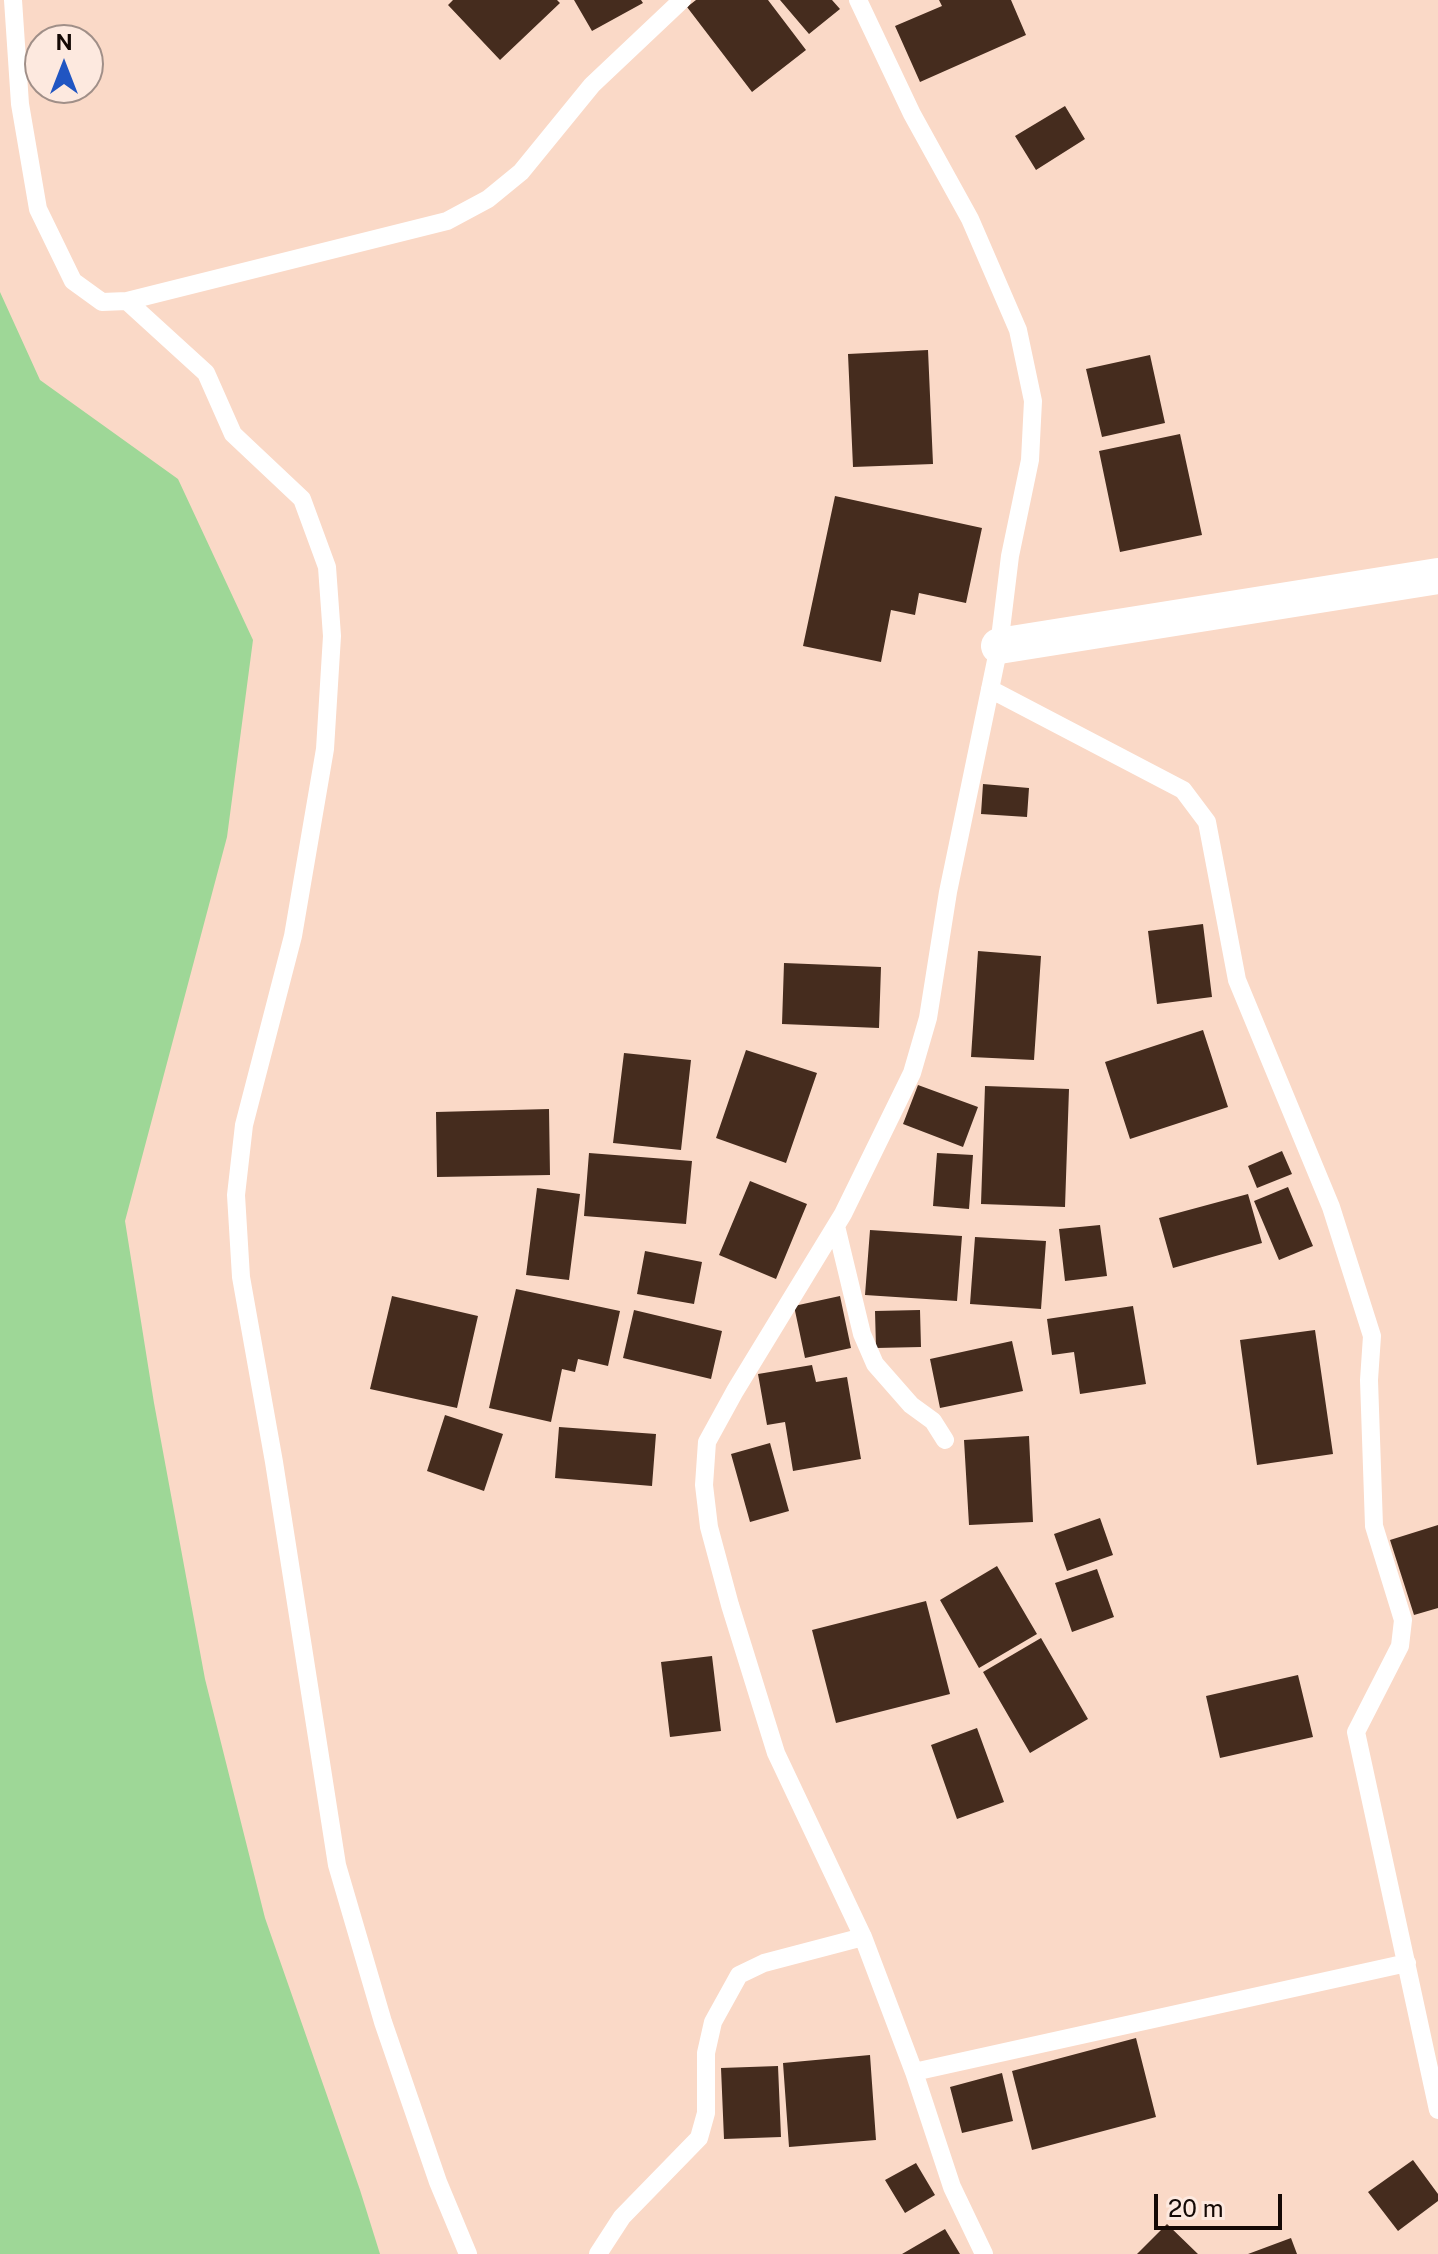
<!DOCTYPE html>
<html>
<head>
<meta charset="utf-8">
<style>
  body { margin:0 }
  #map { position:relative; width:1438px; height:2254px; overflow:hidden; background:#fad9c7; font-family:"Public Sans",sans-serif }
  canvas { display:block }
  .north { position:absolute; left:24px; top:24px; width:80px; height:80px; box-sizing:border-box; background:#fde9df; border:2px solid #a08f88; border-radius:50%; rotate:0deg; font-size:22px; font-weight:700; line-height:32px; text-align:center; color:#140905 }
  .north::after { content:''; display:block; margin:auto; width:28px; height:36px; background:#2055c2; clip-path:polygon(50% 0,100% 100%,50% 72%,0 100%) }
  .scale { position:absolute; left:1154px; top:2194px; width:128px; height:36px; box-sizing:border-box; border:4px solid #140905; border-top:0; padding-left:10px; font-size:24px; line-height:28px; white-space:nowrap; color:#140905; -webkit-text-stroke:6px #fde9df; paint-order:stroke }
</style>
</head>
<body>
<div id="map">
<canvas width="1438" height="2254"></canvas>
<div class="north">N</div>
<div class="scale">20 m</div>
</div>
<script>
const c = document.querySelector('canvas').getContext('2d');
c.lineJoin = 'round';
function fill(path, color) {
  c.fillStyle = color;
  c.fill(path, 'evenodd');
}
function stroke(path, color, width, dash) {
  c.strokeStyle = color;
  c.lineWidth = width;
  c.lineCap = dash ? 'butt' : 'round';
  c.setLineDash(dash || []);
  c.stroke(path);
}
const green = new Path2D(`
  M0,292L40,380L178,479L253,640L227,837L125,1221L154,1403L205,1679L265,1918L360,2190L380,2254H0Z`);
const building = new Path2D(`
  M453,0H557L560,3L500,60L448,5Z
  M574,0H641L643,3L592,31Z
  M696,0H768L806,50L752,92L687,7Z
  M780,0H832L840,9L809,34Z
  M939,0H1011L1026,35L920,82L895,26L942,6Z
  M1065,106L1085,139L1036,170L1015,136Z
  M928,350L933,464L853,467L848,354Z
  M1150,355L1165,423L1102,437L1086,369Z
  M1180,434L1202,535L1120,552L1099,451Z
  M835,496L982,528L966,603L919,593L915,615L891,610L881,662L803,646Z
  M983,784L1029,788L1027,817L981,814Z
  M1203,924L1212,997L1157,1004L1148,931Z
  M978,951L1041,956L1034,1060L971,1057Z
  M784,963L881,967L879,1028L782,1024Z
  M1203,1030L1228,1107L1130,1139L1105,1062Z
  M746,1050L817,1073L786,1163L716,1138Z
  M624,1053L691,1060L681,1150L613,1143Z
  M918,1085L978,1107L963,1147L903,1124Z
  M985,1086L1069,1089L1065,1207L981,1204Z
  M549,1109L550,1175L437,1177L436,1112Z
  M1282,1151L1292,1174L1257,1188L1248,1166Z
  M589,1153L692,1161L686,1224L584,1216Z
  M937,1153L973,1155L969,1209L933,1206Z
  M750,1181L807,1204L776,1279L719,1255Z
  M1288,1187L1313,1246L1279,1260L1254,1201Z
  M537,1188L580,1194L569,1280L526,1275Z
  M1248,1194L1262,1243L1173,1268L1159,1218Z
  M1100,1225L1107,1276L1065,1281L1059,1229Z
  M870,1230L962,1236L957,1301L865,1295Z
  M975,1237L1046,1241L1041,1309L970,1304Z
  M645,1251L702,1262L694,1304L637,1294Z
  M516,1289L620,1311L608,1366L578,1359L575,1372L562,1369L551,1422L489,1408Z
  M392,1296L478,1316L457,1408L370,1389Z
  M840,1296L851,1348L805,1358L794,1306Z
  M1133,1306L1146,1384L1080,1394L1074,1352L1052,1355L1047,1319Z
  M634,1310L722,1331L711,1379L623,1358Z
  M920,1310L921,1347L876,1348L875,1311Z
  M1315,1330L1333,1454L1257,1465L1240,1340Z
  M1012,1341L1023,1391L940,1408L930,1359Z
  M812,1365L816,1382L847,1377L861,1459L793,1471L785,1422L767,1425L758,1374Z
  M445,1415L503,1434L484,1491L427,1471Z
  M559,1427L656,1434L652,1486L555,1478Z
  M1029,1436L1033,1522L969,1525L964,1440Z
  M770,1443L789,1511L750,1522L731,1454Z
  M1100,1518L1113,1555L1067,1571L1054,1534Z
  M1438,1525V1608L1414,1615L1390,1540Z
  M997,1566L1037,1634L979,1668L940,1600Z
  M1097,1569L1114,1617L1072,1632L1055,1583Z
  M926,1601L950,1694L836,1723L812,1630Z
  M1041,1638L1088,1719L1030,1753L983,1672Z
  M712,1656L721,1731L670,1737L661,1662Z
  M1298,1675L1313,1737L1220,1758L1206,1696Z
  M977,1728L1004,1802L957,1819L931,1745Z
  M1136,2038L1156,2117L1032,2150L1012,2071Z
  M870,2055L876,2140L789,2147L783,2063Z
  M778,2066L781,2137L724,2139L721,2068Z
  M1002,2073L1013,2121L962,2133L950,2087Z
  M1413,2160L1438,2194V2201L1398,2231L1368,2192Z
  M916,2163L935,2195L905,2213L885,2180Z
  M1167,2224L1198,2254H1137Z
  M945,2229L960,2254H902Z
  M1291,2238L1297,2254H1248Z`);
const service = new Path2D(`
  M13,0L20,104L38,209L73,281L102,302L127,301L447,221L488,199L521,172L592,85L682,0
  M858,0L912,114L970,219L1018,330L1033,401L1030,460L1010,556L999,646L948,892L928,1018L912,1073L843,1214L735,1391L707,1442L704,1485L709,1527L730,1605L776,1753L863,1937L914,2072L952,2187L984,2254
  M127,301L206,373L233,434L302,499L327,567L332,636L325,749L293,936L244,1125L236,1195L241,1277L274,1462L337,1865L383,2022L438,2182L468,2254
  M990,689L1183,790L1207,822L1237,980L1331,1207L1372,1336L1369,1380L1374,1526L1403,1620L1400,1646L1356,1732L1438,2110
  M836,1226L862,1334L875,1364L911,1405L933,1421L945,1440
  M914,2072L1407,1963
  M598,2254L622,2217L699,2138L706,2113V2053L713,2022L739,1975L764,1963L863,1937`);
const minor = new Path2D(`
  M999,646L1438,576`);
fill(green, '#9ed797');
fill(building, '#452c1e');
stroke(service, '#fff', 18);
stroke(minor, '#fff', 36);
</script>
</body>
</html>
